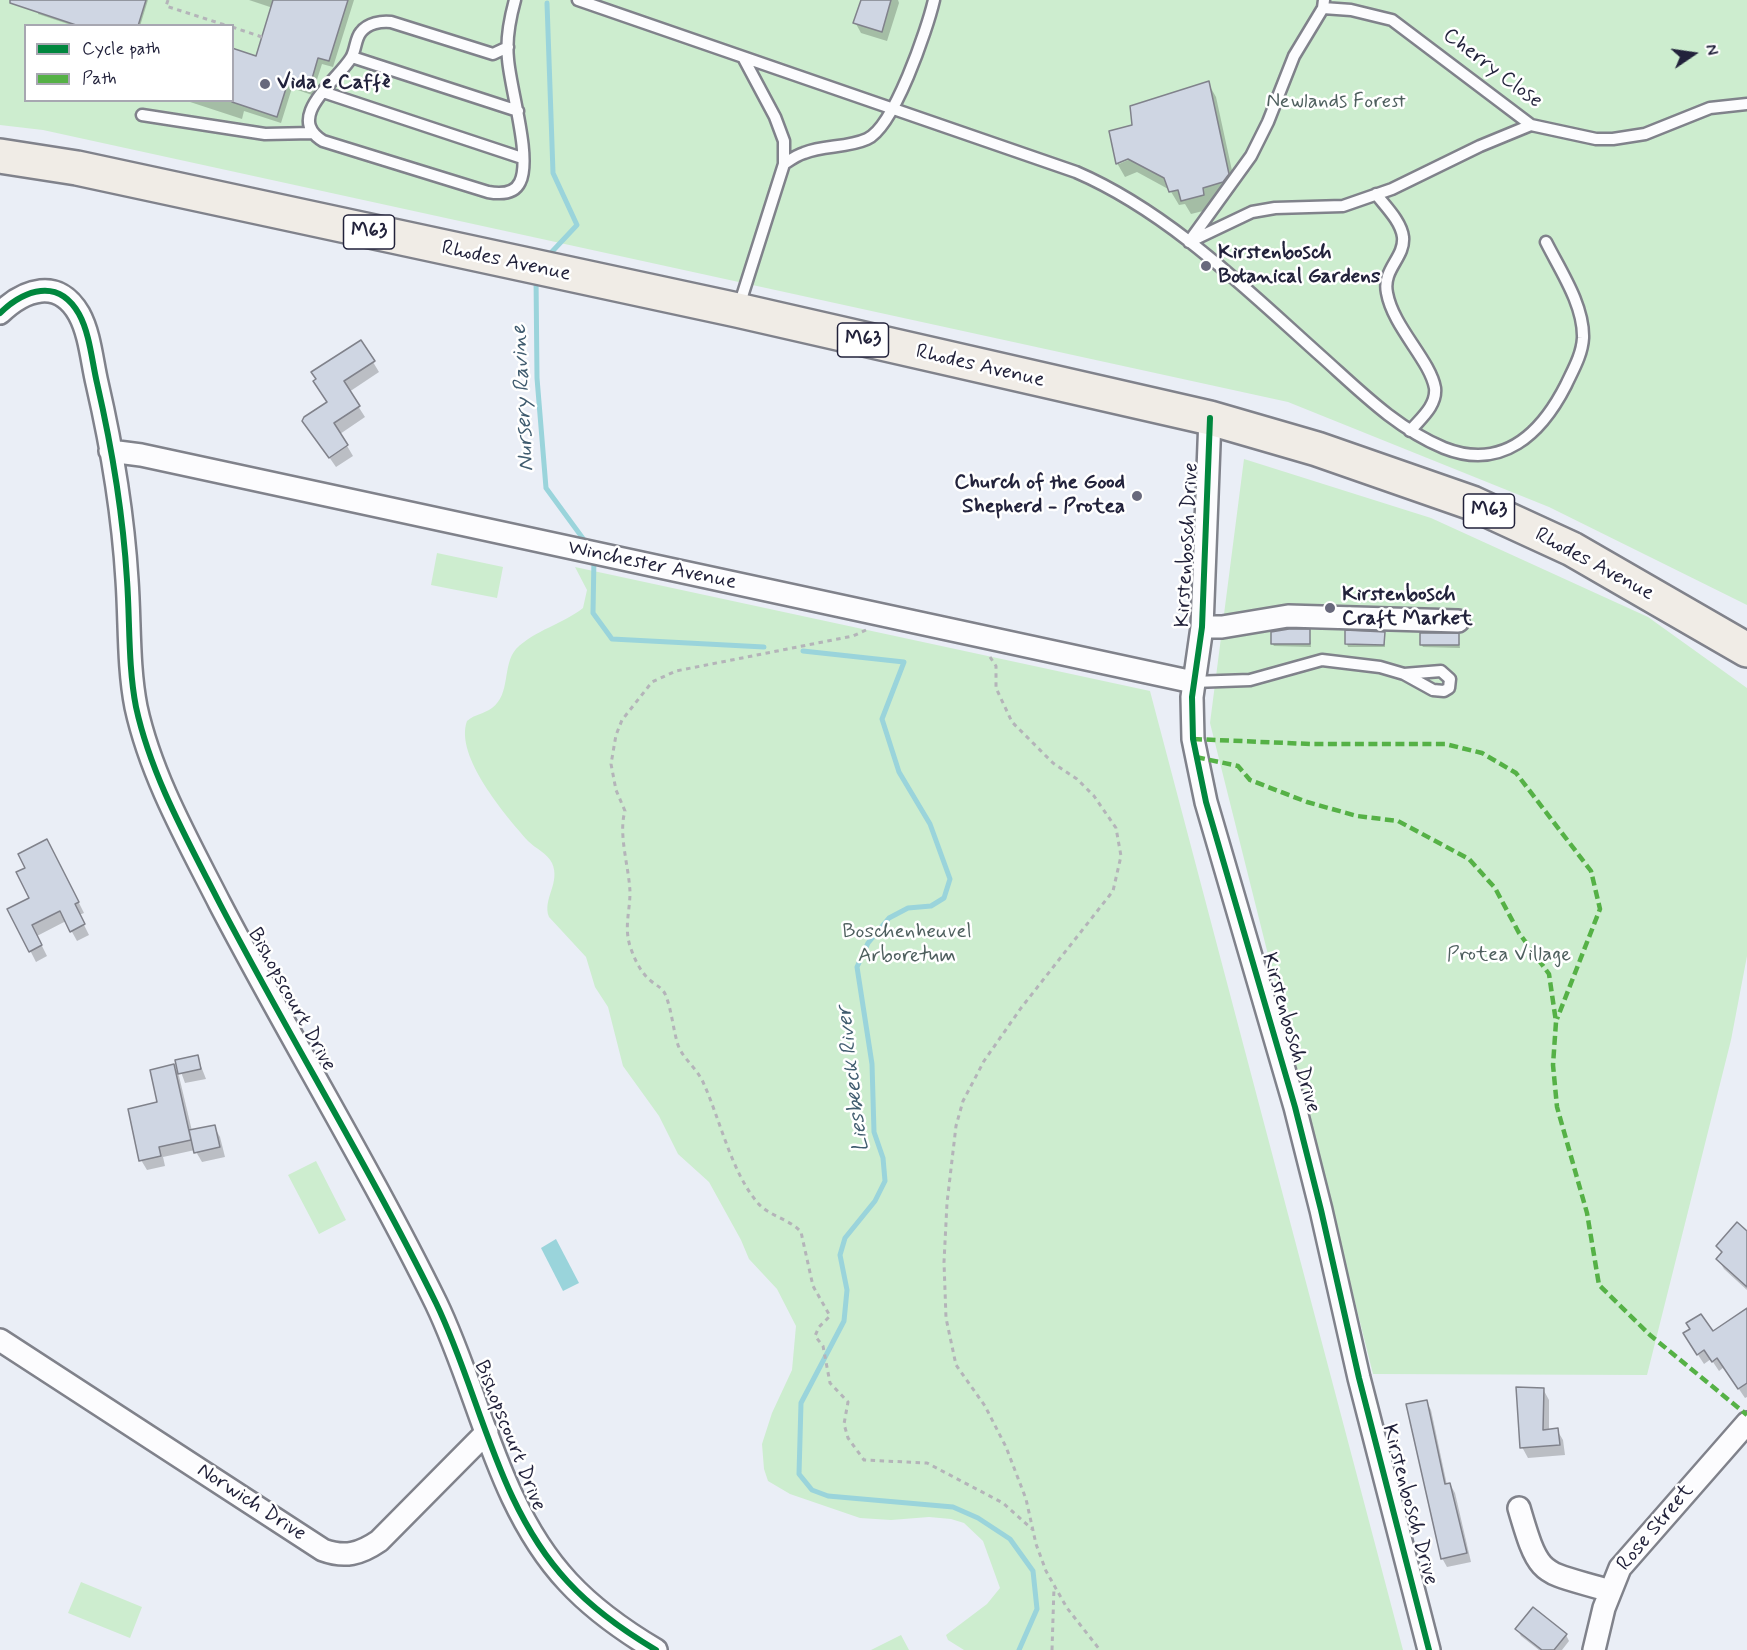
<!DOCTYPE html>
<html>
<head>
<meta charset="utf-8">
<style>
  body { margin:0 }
  #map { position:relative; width:1747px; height:1650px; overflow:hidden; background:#eaeef6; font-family:Mynerve,sans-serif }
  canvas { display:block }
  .legend { position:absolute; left:24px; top:24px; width:210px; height:78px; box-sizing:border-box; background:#fff; border:2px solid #a7a7b1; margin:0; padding:8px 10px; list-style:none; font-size:18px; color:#22223b }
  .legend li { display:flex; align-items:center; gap:12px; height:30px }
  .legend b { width:30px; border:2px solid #a7a7b1 }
  .north { position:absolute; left:1663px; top:24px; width:60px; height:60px; -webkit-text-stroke:4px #fff; paint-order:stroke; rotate:77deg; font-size:16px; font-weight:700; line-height:24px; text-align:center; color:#22223b }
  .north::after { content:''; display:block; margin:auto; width:21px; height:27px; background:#22223b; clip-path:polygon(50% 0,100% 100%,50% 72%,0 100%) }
</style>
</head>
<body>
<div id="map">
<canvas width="1747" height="1650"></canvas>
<ul class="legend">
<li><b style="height:8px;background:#00873e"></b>Cycle path</li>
<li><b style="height:8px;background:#55b146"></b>Path</li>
</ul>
<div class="north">N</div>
</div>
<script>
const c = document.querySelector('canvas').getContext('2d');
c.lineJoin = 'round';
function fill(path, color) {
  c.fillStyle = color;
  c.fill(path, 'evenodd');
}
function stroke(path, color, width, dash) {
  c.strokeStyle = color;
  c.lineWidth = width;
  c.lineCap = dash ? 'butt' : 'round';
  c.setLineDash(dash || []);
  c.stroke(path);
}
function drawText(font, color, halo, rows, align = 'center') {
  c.font = font + ' Mynerve,sans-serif';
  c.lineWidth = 5;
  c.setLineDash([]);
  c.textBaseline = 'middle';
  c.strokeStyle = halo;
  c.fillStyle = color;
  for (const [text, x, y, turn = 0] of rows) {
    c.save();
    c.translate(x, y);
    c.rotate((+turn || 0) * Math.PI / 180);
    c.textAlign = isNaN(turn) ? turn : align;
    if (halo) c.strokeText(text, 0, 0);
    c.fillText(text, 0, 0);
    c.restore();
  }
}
const green = new Path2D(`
  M0,0H1747V605L1549,507L1288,402L43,130L0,125ZM26,26H232V100H26Z
  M1244,459L1431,518L1648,617L1747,688V956L1731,1040L1647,1375L1373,1374L1210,723Z
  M437,553L503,567L497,598L431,585Z
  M575,567L1150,691L1403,1650H964L948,1640L946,1635L987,1604L1000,1588L983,1541L964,1523L951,1519L929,1517L891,1520L860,1518L790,1494L768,1481L764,1469L762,1444L772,1413L792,1370L796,1326L777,1289L749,1259L741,1240L709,1182L678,1154L659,1116L623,1066L608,1007L595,987L586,957L549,917C542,899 561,883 552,863C547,853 536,849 528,841C506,816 454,756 467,721C475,714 484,714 492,708C511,694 502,665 516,649C535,630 563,624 583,608L587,590Z
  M316,1161L346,1220L319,1234L288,1175Z
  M81,1582L142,1607L130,1638L68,1613Z
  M901,1635L909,1650H871Z`);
const water = new Path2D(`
  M556,1239L579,1283L563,1291L541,1248Z`);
const shadow = new Path2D(`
  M40,0H148L140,26H74L38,14Z
  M249,0H354L333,67L322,64L312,95L292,88L281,123L244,111L242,119L184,100H232L257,58L273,8Z
  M862,0H898L899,3L887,41L861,33L855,22Z
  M1208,83L1216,97L1236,189L1231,196L1210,203L1211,209L1191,214L1185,204L1179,205L1170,190L1137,172L1125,177L1117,163L1134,126ZM1135,157L1119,164V161Z
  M373,362L379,372L349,392L365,417L340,434L353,456L336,467L304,421L328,402L321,391Z
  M1309,631L1311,647L1274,646L1272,643Z
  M1384,633L1385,647H1348L1347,644Z
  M1458,635L1460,648L1423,647L1421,644Z
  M53,851L84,913L79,915L89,935L77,941L66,921L37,936L47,956L36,962L9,909L31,898Z
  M197,1056L206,1079L185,1083L177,1061Z
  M174,1066L179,1076L192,1131L214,1126L220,1137L225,1157L202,1162L195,1150L163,1157L165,1166L147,1170L141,1160Z
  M1747,1233V1290L1724,1269L1718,1259L1722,1254L1718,1246Z
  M1747,1314V1397L1745,1398L1724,1367L1719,1371L1711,1359L1704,1364L1691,1344Z
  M1543,1389L1549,1400V1431L1557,1430L1563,1440L1565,1455L1528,1458L1522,1447Z
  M1426,1401L1431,1410L1447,1485L1450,1484L1455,1493L1471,1562L1447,1567L1442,1558Z
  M1517,1629L1566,1635L1569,1641L1562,1650H1539L1521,1636Z`);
const stream = new Path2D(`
  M547,257L577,225L553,173L547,3
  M536,276L537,378L546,488L587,544
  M594,557L593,613L612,639L764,647
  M803,651L904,662L882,719L899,772L930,824L950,879L944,898L931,906L908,908L889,918L868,943L857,967L872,1064L874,1132L883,1158L885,1181L875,1201L845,1238L840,1255L847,1290L844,1321L801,1403L799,1474L812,1490L828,1496L953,1507L978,1518L1010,1539L1033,1571L1037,1609L1019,1650`);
const building = new Path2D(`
  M10,0H146L138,26H79L10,3Z
  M273,0H348L329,61L318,58L309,89L288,82L277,117L232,102V48L256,56Z
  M861,0H891L882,32L853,23Z
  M1209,81L1229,174L1223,182L1203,188L1204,195L1181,201L1178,190L1169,192L1164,178L1128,159L1116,164L1109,131L1132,125L1130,106Z
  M361,340L375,361L344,381L360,406L334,423L348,445L329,458L302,421L304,417L327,402L313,381L316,379L311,372Z
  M1289,629H1310V644H1271V632Z
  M1345,630L1385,632L1384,645L1345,644Z
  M1420,633H1459V645H1420Z
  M47,839L79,902L75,904L85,924L70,932L60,911L32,925L42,945L29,952L7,909L29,898L16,872L25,868L18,854Z
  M198,1055L201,1069L178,1074L175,1060Z
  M174,1064L191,1140L159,1147L161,1156L139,1161L128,1109L157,1102L150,1070Z
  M215,1125L220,1147L194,1153L189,1130Z
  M1737,1222L1747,1231V1287L1716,1259L1722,1252L1716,1246Z
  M1747,1308V1383L1738,1389L1717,1358L1712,1362L1704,1350L1697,1355L1683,1333L1690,1329L1686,1323L1701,1314L1713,1331Z
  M1516,1387L1544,1388L1543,1430L1558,1428L1560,1445L1520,1448Z
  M1427,1400L1445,1484L1450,1483L1467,1553L1441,1559L1406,1404Z
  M1533,1607L1567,1634L1554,1650H1542L1515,1629Z`);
const path = new Path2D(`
  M168,0L166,6L228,26
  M232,27L262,37
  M866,630L853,636L676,671L652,682L622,720L616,735L611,764L616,790L625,811C618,834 629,867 630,892C630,911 624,927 630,946C634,958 640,972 651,981C657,986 663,988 666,996C672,1012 673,1029 678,1045C683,1059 696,1067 703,1082C720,1119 731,1171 757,1202C768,1216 790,1219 801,1232L813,1286L830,1316L819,1327L815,1336L823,1346L830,1383L848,1402L844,1424L848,1438L864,1460L927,1463L1003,1503L1032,1529
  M990,657L996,666V688L1012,722L1053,763L1077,779L1094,796L1116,828L1121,856L1113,891L1021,1008L984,1061L963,1101L956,1126L947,1203L944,1262L946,1318L956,1365L985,1406L1006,1447L1026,1499L1036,1544L1046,1571L1067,1608L1100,1650
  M1052,1650L1054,1587`);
const lane = new Path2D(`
  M578,0L1076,172C1169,212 1247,290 1322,357C1360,391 1396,428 1444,448C1502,471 1541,434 1566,385C1573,370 1582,355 1583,338C1584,305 1560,270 1546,242
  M1323,8L1351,10L1392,20L1531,125L1596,139H1613L1645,134L1710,108L1747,104
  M508,47L493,54L391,22C381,21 368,23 361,32C355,39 356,50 351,58C337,81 284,117 323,141L488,192C499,194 514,195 520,182C532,158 510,88 508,59C506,41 510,18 515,0
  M352,57L518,111
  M323,92L522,158
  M142,115L265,134L312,133
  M784,164C790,160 797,155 804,153C824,145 847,148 867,139C894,127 927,30 934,0
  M1376,194C1385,206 1401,221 1403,237C1405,258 1382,269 1387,293C1393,327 1430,360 1435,388C1437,406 1420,419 1410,431
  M1191,239L1251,156L1268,122L1294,56L1323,8L1324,0
  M1189,242L1252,212L1275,208L1343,206L1392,189L1480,146L1531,125
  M739,306L784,164V141L775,117L744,59
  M1193,682L1250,680L1322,660L1380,667L1404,674L1433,690L1444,691L1449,688L1450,679L1441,671L1404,674`);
const street = new Path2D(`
  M0,313C24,290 58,277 79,314C90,334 92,362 97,383C112,448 123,514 127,580C130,622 128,666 136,707C151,776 188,841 220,904C290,1038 369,1167 436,1303C480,1394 497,1506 568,1582C593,1609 624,1631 656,1650
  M1210,418L1202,627L1192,697L1193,739L1206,802L1295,1107L1321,1210L1359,1378L1429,1650
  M110,451L141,455L1193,682
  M1202,627H1222L1288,616L1458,621
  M0,1340L323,1550C345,1558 360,1554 379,1541L487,1432
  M1519,1508C1540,1580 1540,1570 1610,1591
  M1594,1650L1604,1608L1620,1568L1747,1423`);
const primary = new Path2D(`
  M0,156L77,168L737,310L1210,418L1317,449L1472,503L1572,549L1747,650`);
const quiet = new Path2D(`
  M1193,739L1310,744H1445L1482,753L1516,773L1591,871L1600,909L1557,1019
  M1196,757L1238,766L1250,780L1307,802L1357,816L1398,821L1469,859L1495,888L1519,933L1549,974L1556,1022L1553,1065L1557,1107L1587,1213L1599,1285L1650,1335L1747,1415`);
const cycleway = new Path2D(`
  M0,313C24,290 58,277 79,314C90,334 92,362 97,383C112,448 123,514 127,580C130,622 128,666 136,707C151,776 188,841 220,904C290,1038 369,1167 436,1303C480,1394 497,1506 568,1582C593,1609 624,1631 656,1650
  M1210,418L1202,627L1192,697L1193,739L1206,802L1295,1107L1321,1210L1359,1378L1429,1650`);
const markers = [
  [265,84,6,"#68697c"],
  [1206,266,6,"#68697c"],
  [1137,496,6,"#68697c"],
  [1330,608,6,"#68697c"]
];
const shields = [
  [369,232,51],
  [863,340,51],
  [1489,511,51]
];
const shieldNames = [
  ["M63",369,232],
  ["M63",863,340],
  ["M63",1489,511]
];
const streetNames = [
  ["Cherry Close",1492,69,37],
  ["Rhodes Avenue",506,262,12],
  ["Rhodes Avenue",980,367,13],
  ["Kirstenbosch Drive",1188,545,-87],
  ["Rhodes Avenue",1594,565,28],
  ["Winchester Avenue",652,566,12],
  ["Bishopscourt Drive",291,1000,61],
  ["Kirstenbosch Drive",1290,1033,74],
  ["Bishopscourt Drive",509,1436,68],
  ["Norwich Drive",251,1503,33],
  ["Kirstenbosch Drive",1409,1505,75],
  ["Rose Street",1656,1528,-50]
];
const poiNames = [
  ["Vida e Caffè",277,84],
  ["Kirstenbosch",1218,254],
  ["Botanical Gardens",1218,278],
  ["Church of the Good",1125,484,"right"],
  ["Shepherd - Protea",1125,508,"right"],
  ["Kirstenbosch",1342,596],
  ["Craft Market",1342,620]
];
const parkNames = [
  ["Newlands Forest",1336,103],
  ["Boschenheuvel",907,933],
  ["Arboretum",907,957],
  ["Protea Village",1509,956]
];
const waterNames = [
  ["Nursery Ravine",524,398,-93],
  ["Liesbeeck River",854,1079,-97]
];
fill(green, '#cdedcf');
fill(water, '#9ad4db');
fill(shadow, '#0003');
stroke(stream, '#9ad4db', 5);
fill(building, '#cfd6e3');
stroke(building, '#80828b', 1.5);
stroke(lane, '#80828b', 15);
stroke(street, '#80828b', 26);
stroke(primary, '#80828b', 38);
stroke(path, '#b4b4b9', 3, [4.5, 4.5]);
stroke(lane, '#fcfcfe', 10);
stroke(street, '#fcfcfe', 21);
stroke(primary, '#f0ece6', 33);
stroke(quiet, '#55b146', 4.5, [9, 4.5]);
stroke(cycleway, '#00873e', 6);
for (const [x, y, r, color] of markers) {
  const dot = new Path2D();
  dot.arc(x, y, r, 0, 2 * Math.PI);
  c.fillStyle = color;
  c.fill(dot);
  stroke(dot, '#fff', 2);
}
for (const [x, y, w] of shields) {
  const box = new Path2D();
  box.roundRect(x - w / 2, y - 17, w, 34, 4.5);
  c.fillStyle = '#fff';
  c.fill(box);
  stroke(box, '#22223b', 1.5);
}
drawText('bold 20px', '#22223b', null, shieldNames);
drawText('21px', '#22223b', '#fff', streetNames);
drawText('bold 21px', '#22223b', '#fff', poiNames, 'left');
drawText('21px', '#4e5f5e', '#fff', parkNames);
drawText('italic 22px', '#405c6f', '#fff', waterNames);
</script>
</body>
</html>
